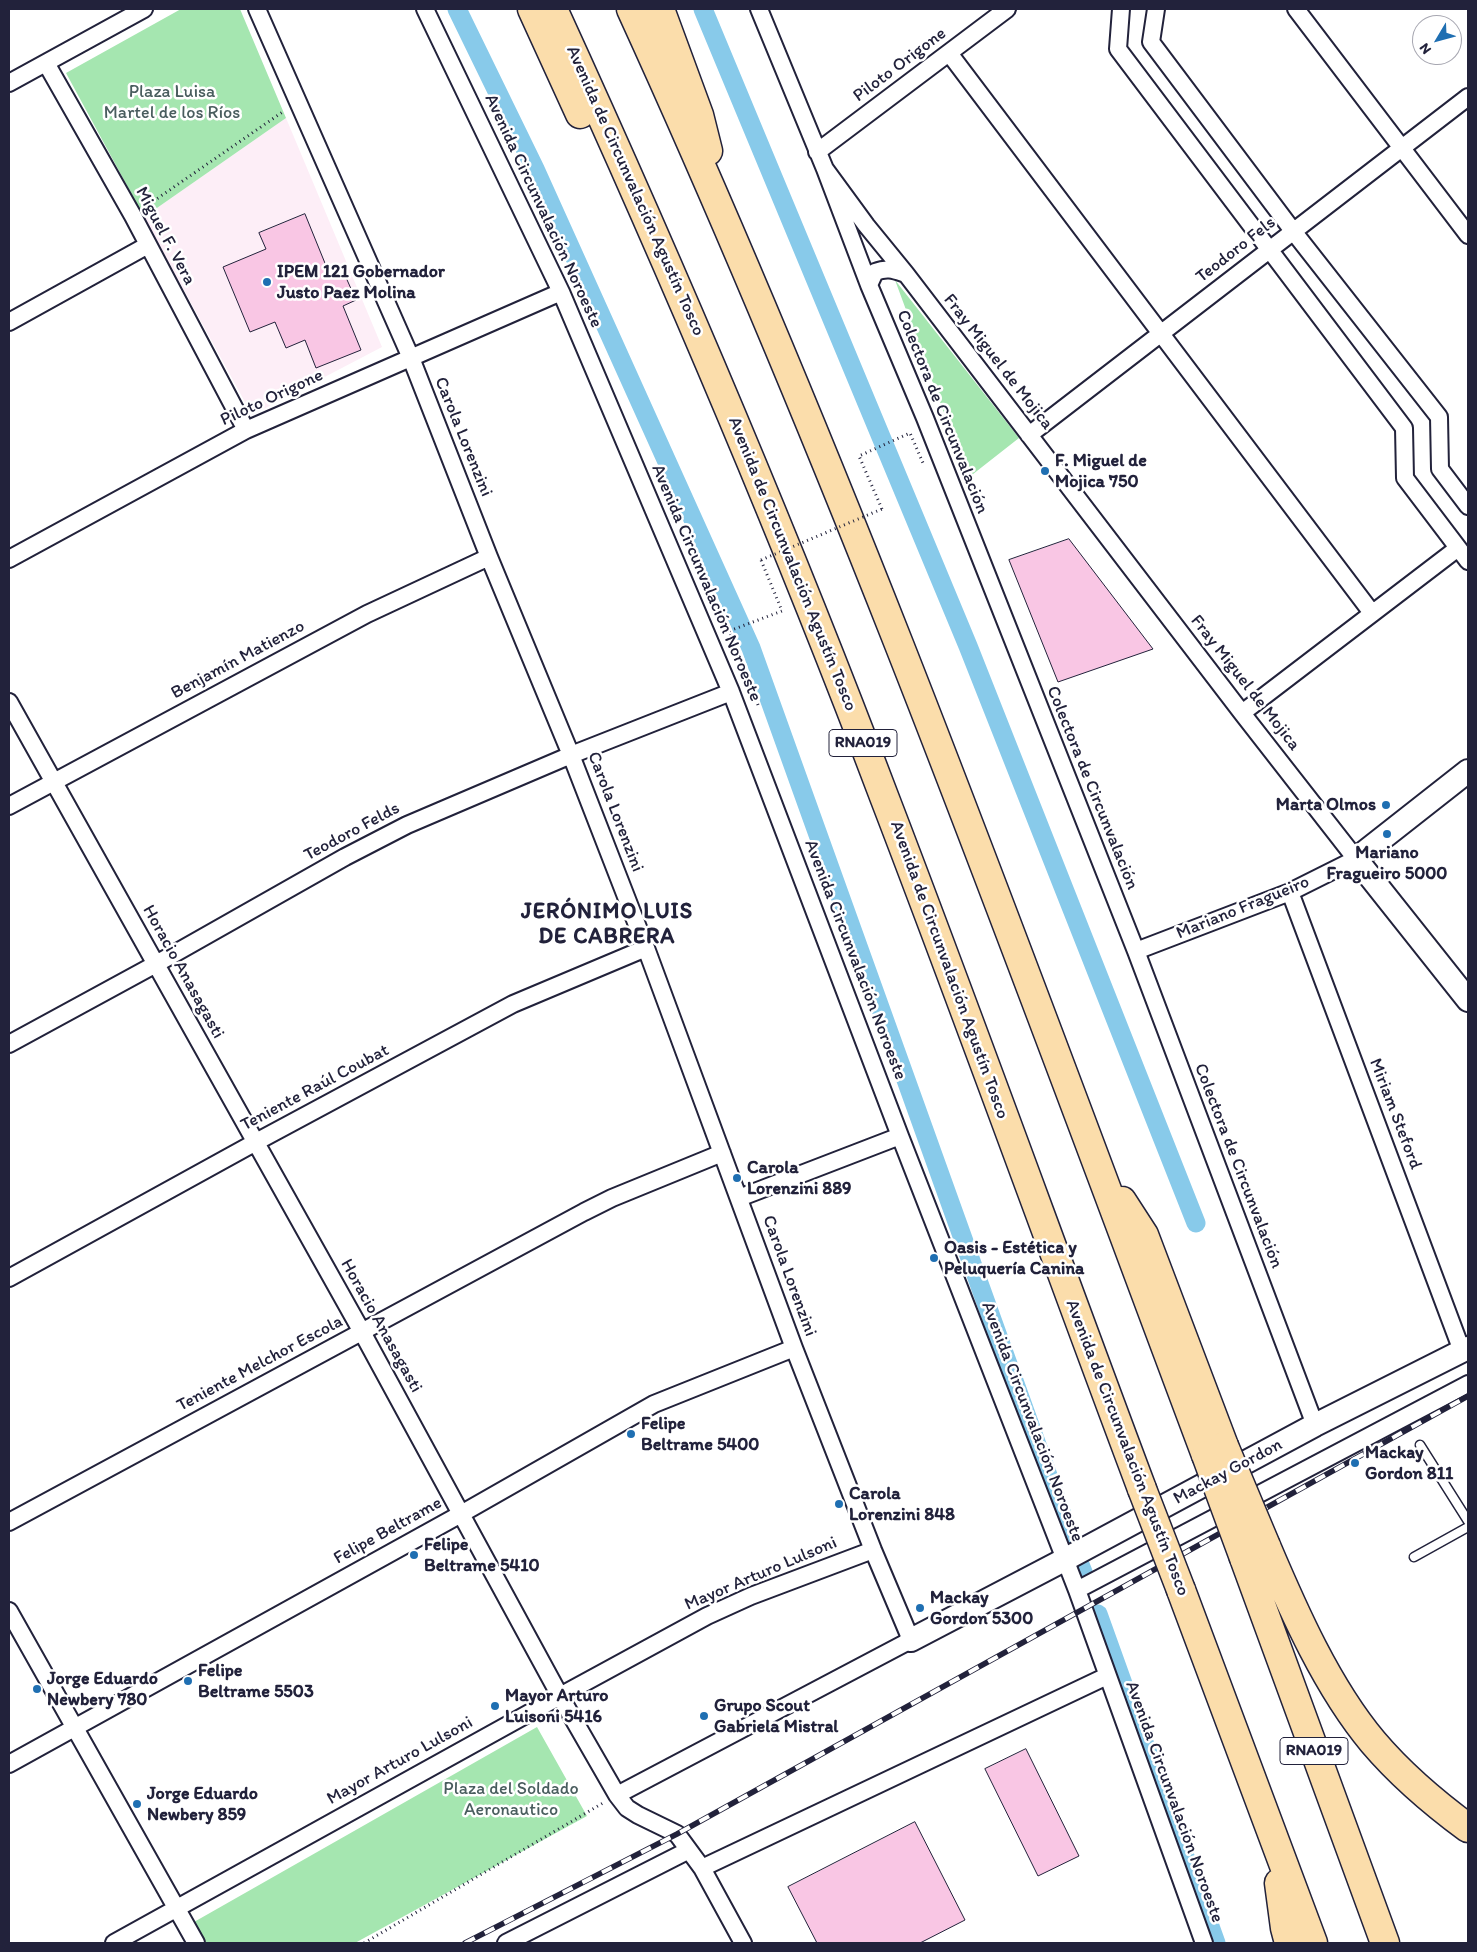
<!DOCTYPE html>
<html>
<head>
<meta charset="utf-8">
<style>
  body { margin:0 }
  #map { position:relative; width:1477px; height:1952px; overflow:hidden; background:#fff; font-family:Itim,sans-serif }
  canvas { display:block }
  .frame { position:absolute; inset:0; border:10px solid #22223b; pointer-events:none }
  .north { position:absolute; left:1412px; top:15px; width:50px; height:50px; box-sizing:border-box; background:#fff; border:1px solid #a7a7b1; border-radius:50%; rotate:233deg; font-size:14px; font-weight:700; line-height:20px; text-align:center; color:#22223b }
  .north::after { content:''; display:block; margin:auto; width:18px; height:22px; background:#1f6fb2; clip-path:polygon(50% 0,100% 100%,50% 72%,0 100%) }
</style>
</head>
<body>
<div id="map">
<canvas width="1477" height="1952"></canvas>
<div class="frame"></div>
<div class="north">N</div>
</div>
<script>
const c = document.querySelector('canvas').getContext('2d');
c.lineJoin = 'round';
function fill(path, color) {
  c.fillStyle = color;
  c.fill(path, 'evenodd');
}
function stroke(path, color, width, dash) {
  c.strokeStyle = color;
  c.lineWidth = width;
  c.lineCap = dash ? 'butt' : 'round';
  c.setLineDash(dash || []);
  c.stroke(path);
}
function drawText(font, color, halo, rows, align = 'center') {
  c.font = font + ' Itim,sans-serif';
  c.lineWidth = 5;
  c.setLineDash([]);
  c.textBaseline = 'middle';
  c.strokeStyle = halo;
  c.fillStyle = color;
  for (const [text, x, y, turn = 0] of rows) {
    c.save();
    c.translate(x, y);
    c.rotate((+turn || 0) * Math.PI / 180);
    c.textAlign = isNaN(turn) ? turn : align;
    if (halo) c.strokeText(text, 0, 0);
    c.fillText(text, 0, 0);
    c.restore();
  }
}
const built = new Path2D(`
  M286,118L382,347L252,415L144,217Z`);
const green = new Path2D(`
  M181,9H240L286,118L144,217L66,73Z
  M895,280L1019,438L968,478Z
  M537,1727L587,1816L355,1943H206L194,1922Z`);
const canal = new Path2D(`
  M457,9L535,169L751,648L1069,1534
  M703,9L968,646L1196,1223
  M1079,1562L1083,1572
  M1098,1614L1216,1943`);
const building = new Path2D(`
  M305,214L331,278L344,273L356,300L343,306L361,350L316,368L305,340L286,348L275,322L250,332L223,267L266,249L259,233Z
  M1069,539L1153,649L1058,682L1009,560Z
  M1026,1749L1079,1856L1038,1876L985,1769Z
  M915,1822L965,1920L920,1943H817L788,1887Z`);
const path = new Path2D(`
  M145,207L284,111
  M882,509L859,456L910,433L923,463
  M758,705L729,631L782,611L761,560
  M364,1943L603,1803`);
const service = new Path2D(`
  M1420,1445L1468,1521
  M1414,1557L1468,1527`);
const minor = new Path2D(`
  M257,9L411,358L489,557L571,755L646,948L794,1348L873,1550L911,1640L617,1795
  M425,9L561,292L731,692L900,1136L1077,1590L1204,1943
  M759,9L825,169L866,225L906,274L1242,713L1356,859L1290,892L1136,951
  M1121,9L1118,49L1404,428L1405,478L1468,561
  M1156,9L1151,42L1293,231L1439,417L1440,469L1468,506
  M1296,9L1468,235
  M949,53L1372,613
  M46,63L133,216L246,430
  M9,83L144,9
  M817,152L1007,9
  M825,169L869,285L925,418L1136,951L1315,1425
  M869,285L875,272C888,267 894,270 906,274
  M9,322L148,245
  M1029,435L1468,97
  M9,559L246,430L561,292
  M9,702L362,1332L560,1696L617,1795L627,1808L638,1815L677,1834L702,1868L743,1943
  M1242,713L1458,548
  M9,806L367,614L489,557
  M1290,892L1462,1351
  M9,1044L156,964L345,857L407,825L571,755L731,692
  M739,1198L900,1136
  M9,1278L256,1142L513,1004L646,948
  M9,1522L584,1212L612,1198L722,1153
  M1077,1590L1468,1384
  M9,1611L196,1943
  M9,1764L461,1514L654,1404L794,1348
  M702,1868L1107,1676
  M114,1943L560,1696L707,1616L751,1596L873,1550
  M506,1943L689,1850`);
const secondary = new Path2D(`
  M1468,771L1356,859L1468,1000
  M911,1640L1064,1560L1315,1425L1468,1348`);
const motorway = new Path2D(`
  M532,9L580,114
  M553,9C672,269 784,532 885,799C973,1028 1056,1260 1142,1489
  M631,9C847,481 1024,969 1206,1455
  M660,9L699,115L708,151
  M1122,1201L1144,1235L1224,1446
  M1266,1546C1294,1612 1327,1687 1373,1742C1401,1775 1434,1803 1468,1828
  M1244,1558L1385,1943
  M1181,1590L1313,1943
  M1279,1883L1285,1928L1289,1943`);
const rail = new Path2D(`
  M465,1943L677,1834L1468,1396`);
const pathBridge = new Path2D(`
  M761,560L882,509`);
const motorwayBridge = new Path2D(`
  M1224,1446L1266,1546
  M1206,1455L1244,1558
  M1142,1489L1181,1590`);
const markers = [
  [267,282,5,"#1f6fb2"],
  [1045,471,5,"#1f6fb2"],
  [1386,805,5,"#1f6fb2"],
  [1387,834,5,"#1f6fb2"],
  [737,1178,5,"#1f6fb2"],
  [934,1258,5,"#1f6fb2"],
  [631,1434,5,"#1f6fb2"],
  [1355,1463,5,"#1f6fb2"],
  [839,1504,5,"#1f6fb2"],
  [414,1555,5,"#1f6fb2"],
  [920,1608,5,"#1f6fb2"],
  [188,1681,5,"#1f6fb2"],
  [37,1689,5,"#1f6fb2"],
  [495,1706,5,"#1f6fb2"],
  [704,1716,5,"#1f6fb2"],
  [137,1804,5,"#1f6fb2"]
];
const shields = [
  [863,743,68],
  [1314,1751,68]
];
const shieldNames = [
  ["RNA019",863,743],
  ["RNA019",1314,1751]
];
const streetNames = [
  ["Piloto Origone",900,65,-37],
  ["Avenida de Circunvalación Agustín Tosco",635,191,66],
  ["Avenida Circunvalación Noroeste",543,211,65],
  ["Miguel F. Vera",165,236,62],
  ["Teodoro Fels",1236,250,-38],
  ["Fray Miguel de Mojica",998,362,52],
  ["Piloto Origone",272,398,-25],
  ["Colectora de Circunvalación",942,412,68],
  ["Carola Lorenzini",463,437,68],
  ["Avenida de Circunvalación Agustín Tosco",792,564,68],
  ["Avenida Circunvalación Noroeste",706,583,67],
  ["Benjamín Matienzo",238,660,-28],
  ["Fray Miguel de Mojica",1245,683,52],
  ["Colectora de Circunvalación",1092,788,68],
  ["Carola Lorenzini",615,812,69],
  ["Teodoro Felds",352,832,-28],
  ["Mariano Fragueiro",1243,908,-22],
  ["Avenida Circunvalación Noroeste",855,960,69],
  ["Avenida de Circunvalación Agustín Tosco",949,970,70],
  ["Horacio Anasagasti",183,972,61],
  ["Teniente Raúl Coubat",315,1088,-28],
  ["Miriam Steford",1395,1114,69],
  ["Colectora de Circunvalación",1238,1166,69],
  ["Carola Lorenzini",789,1276,70],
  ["Horacio Anasagasti",381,1326,61],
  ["Teniente Melchor Escola",260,1364,-28],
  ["Avenida Circunvalación Noroeste",1032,1422,69],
  ["Avenida de Circunvalación Agustín Tosco",1127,1448,69],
  ["Mackay Gordon",1228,1472,-28],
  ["Felipe Beltrame",388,1531,-29],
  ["Mayor Arturo Lulsoni",761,1574,-23],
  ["Mayor Arturo Lulsoni",400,1761,-29],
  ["Avenida Circunvalación Noroeste",1174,1802,70]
];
const parkNames = [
  ["Plaza Luisa",172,92],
  ["Martel de los Ríos",172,113],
  ["Plaza del Soldado",511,1789],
  ["Aeronautico",511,1810]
];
const poiNames = [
  ["IPEM 121 Gobernador",277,272],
  ["Justo Paez Molina",277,293],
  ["F. Miguel de",1055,461],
  ["Mojica 750",1055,482],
  ["Marta Olmos",1376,805,"right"],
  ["Mariano",1387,853,"center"],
  ["Fragueiro 5000",1387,874,"center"],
  ["Carola",747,1168],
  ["Lorenzini 889",747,1189],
  ["Oasis - Estética y",944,1248],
  ["Peluquería Canina",944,1269],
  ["Felipe",641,1424],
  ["Beltrame 5400",641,1445],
  ["Mackay",1365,1453],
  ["Gordon 811",1365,1474],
  ["Carola",849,1494],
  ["Lorenzini 848",849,1515],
  ["Felipe",424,1545],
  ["Beltrame 5410",424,1566],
  ["Mackay",930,1598],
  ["Gordon 5300",930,1619],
  ["Felipe",198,1671],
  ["Beltrame 5503",198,1692],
  ["Jorge Eduardo",47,1679],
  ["Newbery 780",47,1700],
  ["Mayor Arturo",505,1696],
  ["Luisoni 5416",505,1717],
  ["Grupo Scout",714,1706],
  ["Gabriela Mistral",714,1727],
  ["Jorge Eduardo",147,1794],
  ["Newbery 859",147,1815]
];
const districtNames = [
  ["JERÓNIMO LUIS",607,912],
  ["DE CABRERA",607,937]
];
fill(built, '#fdeef7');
fill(green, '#a5e6b0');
stroke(canal, '#88caea', 19);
fill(building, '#f9c6e4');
stroke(building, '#22223b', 1);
stroke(service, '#22223b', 11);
stroke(minor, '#22223b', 20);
stroke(secondary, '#22223b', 26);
stroke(motorway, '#22223b', 31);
stroke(path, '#22223b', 3, [1, 4]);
stroke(service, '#fff', 8);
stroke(minor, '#fff', 16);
stroke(secondary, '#fff', 22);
stroke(motorway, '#fbddab', 28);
stroke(rail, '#22223b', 5.5);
stroke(rail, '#fff', 4, [11]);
stroke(motorwayBridge, '#22223b', 31, []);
stroke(pathBridge, '#22223b', 3, [1, 4]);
stroke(motorwayBridge, '#fbddab', 28);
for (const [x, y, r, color] of markers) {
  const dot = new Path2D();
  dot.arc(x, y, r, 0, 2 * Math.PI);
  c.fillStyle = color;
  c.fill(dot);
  stroke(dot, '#fff', 2);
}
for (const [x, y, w] of shields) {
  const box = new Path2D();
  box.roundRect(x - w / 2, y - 13.5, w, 27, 4);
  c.fillStyle = '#fff';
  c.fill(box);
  stroke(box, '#22223b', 1);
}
drawText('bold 16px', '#22223b', null, shieldNames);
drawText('18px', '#22223b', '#fff', streetNames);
drawText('18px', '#495d5e', '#fff', parkNames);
drawText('bold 18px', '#22223b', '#fff', poiNames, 'left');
c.letterSpacing = '1px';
drawText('bold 22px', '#22223b', '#fff', districtNames);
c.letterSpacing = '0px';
</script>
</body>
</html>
